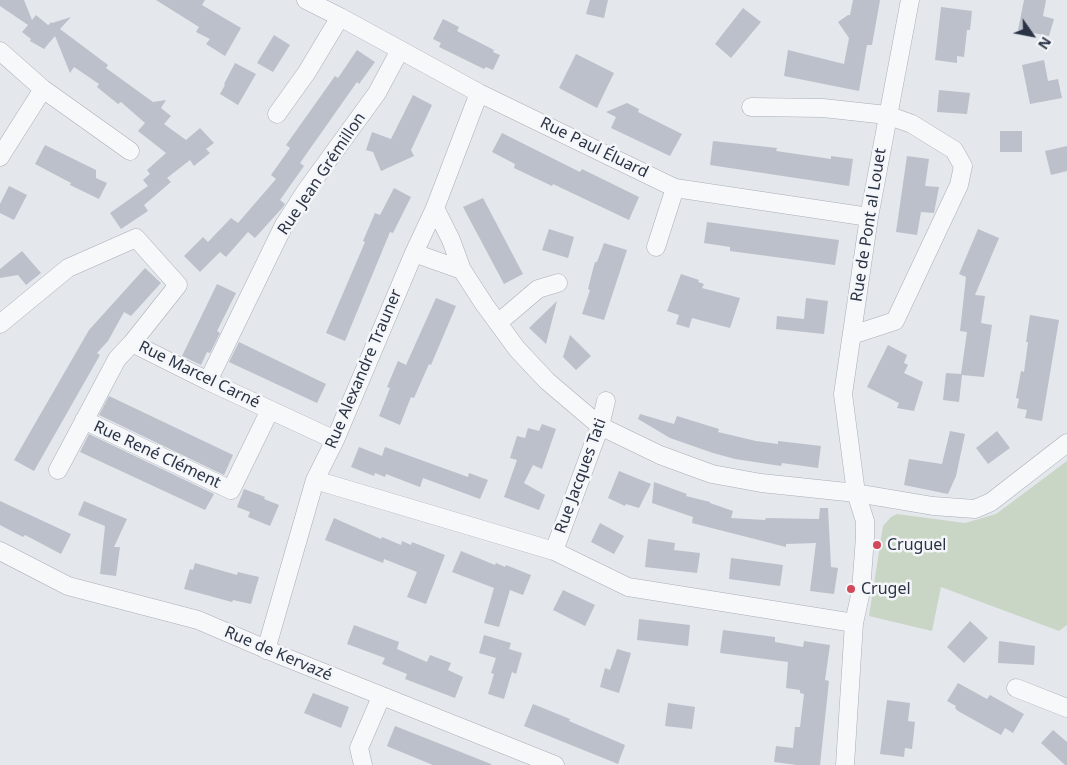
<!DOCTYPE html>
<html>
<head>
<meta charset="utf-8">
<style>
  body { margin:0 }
  #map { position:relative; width:1067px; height:765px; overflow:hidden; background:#e4e7ec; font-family:"Noto Sans",sans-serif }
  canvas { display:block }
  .north { position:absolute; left:1007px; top:10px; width:50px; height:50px; -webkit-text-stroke:4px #f4f6f9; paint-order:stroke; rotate:123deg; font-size:14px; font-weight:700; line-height:20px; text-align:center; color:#2b3445 }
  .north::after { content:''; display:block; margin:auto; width:18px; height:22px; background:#2b3445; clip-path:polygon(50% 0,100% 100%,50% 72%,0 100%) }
</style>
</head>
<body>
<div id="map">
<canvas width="1067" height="765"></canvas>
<div class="north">N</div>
</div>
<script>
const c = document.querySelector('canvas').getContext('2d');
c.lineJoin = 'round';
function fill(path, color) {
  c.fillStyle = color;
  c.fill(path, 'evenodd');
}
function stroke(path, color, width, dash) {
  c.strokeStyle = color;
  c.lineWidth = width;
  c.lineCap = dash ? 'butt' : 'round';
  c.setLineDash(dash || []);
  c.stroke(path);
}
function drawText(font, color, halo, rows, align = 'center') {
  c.font = font + ' "Noto Sans",sans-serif';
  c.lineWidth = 5;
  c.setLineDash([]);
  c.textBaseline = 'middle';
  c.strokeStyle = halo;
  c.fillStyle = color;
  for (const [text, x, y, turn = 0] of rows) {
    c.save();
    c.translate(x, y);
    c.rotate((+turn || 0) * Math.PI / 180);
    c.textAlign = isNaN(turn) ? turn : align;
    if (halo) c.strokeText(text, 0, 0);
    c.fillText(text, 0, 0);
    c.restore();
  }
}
const green = new Path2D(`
  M1067,461V625L1059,631L941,587L932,631L869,616L883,526L891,517L897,514L965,523L996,514Z`);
const building = new Path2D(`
  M0,0H24L32,20L36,15L48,25L50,24V22L52,23L71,17L60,29L108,65L106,68L153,102L166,100L161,108L171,116L164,124L186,140L200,128L214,143L206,149L210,153L194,166L190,160L167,178L171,182L144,205L148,211L121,229L110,213L148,186L143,180L150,174L147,170L166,153L138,131L145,123L121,102L118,104L97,87L99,84L74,67L70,73L55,36L44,49L30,41L31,39L22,32L28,25L0,6Z
  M156,0H205L202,5L241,28L225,56L206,44L210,39L196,32L199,27Z
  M590,0H608L604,18L586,14Z
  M853,0H880L872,45H867L859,91L784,76L788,50L844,64L849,38L838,22L848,15H850Z
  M1024,0H1046L1043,16L1054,19L1049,36L1018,30Z
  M941,7L972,11L970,30H967L964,57L957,56V63L935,60Z
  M743,8L761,22L731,58L715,44Z
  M443,19L459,27L457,31L494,50L493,52L500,55L493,70L486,67L484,69L439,47L441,43L433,39Z
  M274,35L290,45L273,72L257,63Z
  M357,50L375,62L359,84L357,82L300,163L304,166L280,200L285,204L283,207L255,238L248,232L226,257L220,252L200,272L184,256L203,237L208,242L231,218L238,223L276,179L271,175L290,148L286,145L335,76L338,78Z
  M576,54L614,73L597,108L559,88Z
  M1044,60L1048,81L1058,79L1062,98L1030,104L1022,65Z
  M235,63L256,74L238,105L220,94L225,85L224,84Z
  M939,90L970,93L967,114L937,112Z
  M413,95L432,105L411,150L414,156L381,171L373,152L366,150L372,132L391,139Z
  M627,103L639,109L638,112L682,134L670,156L611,128L616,117L606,112Z
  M1000,131H1022V152H1000Z
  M502,133L580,172L582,169L639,197L629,220L553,184L552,186L514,168L515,164L492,152Z
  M713,141L777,148L776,151L831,159V156L853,159L849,186L710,165Z
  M45,145L96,170V178L107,183L99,199L70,185L71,183L35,164Z
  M1067,146V171L1051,175L1045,151Z
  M907,156L929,159L925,186L939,187L934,213L921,212L917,235L896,232Z
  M9,186L27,195L14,220L0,213V204Z
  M394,188L411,197L393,233L390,232L345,341L326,333L365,242L363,241L375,213L380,215Z
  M483,198L523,274L504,284L463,207Z
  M707,222L839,240L835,265L730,251V247L704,243Z
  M549,229L574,237L568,258L542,250Z
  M978,229L999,238L975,295L985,296L981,323L992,325L984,377L962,375L959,402L943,400L946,373L961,374L967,332L960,331L966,277L959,274Z
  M604,243L627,250L604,320L582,314L590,290L588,289L592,273L595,262H597Z
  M22,251L41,273L26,285L18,275L0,278V269Z
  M145,268L161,283L131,316L124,312L108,341L97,353L100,355L34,471L14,460L89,330Z
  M681,274L699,280L698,282L704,284L702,288L740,298L730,328L692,318L689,328L676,324L679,315L667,311Z
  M217,284L236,293L217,331L220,333L210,353L207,352L201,365L182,356Z
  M436,298L456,306L431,365L429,364L414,398L411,397L400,425L379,416L390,388L387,387L398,361L406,365Z
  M806,298L828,301L824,334L776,329L777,316L804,319Z
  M557,301L546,344L529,328Z
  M1030,315L1059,320L1042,421L1025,418L1027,410L1017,408L1019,399L1016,398L1021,371L1024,372L1028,342H1026Z
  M570,335L591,356L576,370L563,357Z
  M239,342L326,384L317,403L229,362Z
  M888,345L907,355L904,363L908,365L904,373L923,382L914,411L897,408L899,403L867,387Z
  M109,396L233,455L224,475L99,415Z
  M640,414L674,424L677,416L719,429L718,432L756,441L778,444V441L821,446L818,468L782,463L781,466L735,459L713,453L670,438L638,419Z
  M542,424L556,429L542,469L533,465L524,483L545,495L539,510L504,497L517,460L510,458L517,436L525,438L528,428L539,431Z
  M950,431L965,434L956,476L948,494L904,485L909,459L942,464Z
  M997,431L1010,448L988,464L976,448Z
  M89,434L214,494L205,510L80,452Z
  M359,447L382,456L385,447L468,477L469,473L488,480L480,499L423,478L420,487L386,474L385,477L375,473L374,476L351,467Z
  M619,471L651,484L639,508L626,504L625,506L608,498Z
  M654,482L687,494L686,496L710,502V503L733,511L731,518L765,520L766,518L819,519L820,508H828L831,567L838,568L834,594L810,591L816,543L786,544V547L692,523L693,517L652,503Z
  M244,489L265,497L264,499L279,505L270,526L248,517L250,512L237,507Z
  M0,501L71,534L61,554L25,535L23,537L0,525Z
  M84,501L127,519L114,547H120L116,576L100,574L105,526L78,515Z
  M334,518L381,539L382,537L401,545L402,541L411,545L412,542L445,555L426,604L407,597L417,572L384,559L383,563L325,540Z
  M600,523L624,536L614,554L591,542Z
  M648,539L675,543L674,550L700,553L697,573L645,567Z
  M461,551L495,565L496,563L505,567L506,565L531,575L523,595L510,590L499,627L484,623L494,588L452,572Z
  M731,558L783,565L780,586L729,579Z
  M195,563L237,575L238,572L259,577L251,604L233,600L232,602L184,589L190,569L193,570Z
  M563,590L595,605L585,626L553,610Z
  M639,619L690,625L688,646L637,640Z
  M970,621L988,638L964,663L947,647Z
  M354,625L399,642L397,649L427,662L430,655L451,663L448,670L463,677L455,698L405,679L407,674L382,664L385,658L347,644Z
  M723,630L775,637V642L803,647L804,641L830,645L825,680L829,681L820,765H797L774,762L776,746L793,748L795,727H800L804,694L800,693V690L786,688L788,662L720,653Z
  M484,635L511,643L509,649L522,653L516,674L512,672L504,699L488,694L494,674L491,673L496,658L479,653Z
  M999,641L1035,646L1034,665L998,663Z
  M617,649L631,653L619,693L600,687L605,668L610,670Z
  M958,683L987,699L990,695L1024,714L1013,733L1005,728L1001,735L958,711L955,708L956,706L947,701Z
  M313,693L349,707L341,728L304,713Z
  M887,700L910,703L908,721L915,722L912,749L905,748L904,757L880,754Z
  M668,703L695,707L692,729L665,726Z
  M533,704L570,719L569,721L625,745L618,764L524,726Z
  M395,726L491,764V765H433L389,747L387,746Z
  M1053,730L1067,742V765H1065L1041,743Z`);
const minor = new Path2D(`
  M306,0L340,17L479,93L675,188L869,217
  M0,51L43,89L130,151
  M751,107L823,108L887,115L912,124L954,150L963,166L959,185L895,321L852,335
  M277,114L307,72L340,17
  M0,157L43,89
  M435,208L451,240L462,270L484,304L517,349L547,381L600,426L660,455L690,466L712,474L761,483L856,493L933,506L975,509L991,502L1067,443
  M656,247L675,188
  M414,253L462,270
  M498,323L538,289L558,283
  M0,324L68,268L136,238L178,285L132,343L117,359L58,470
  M132,343L208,381L335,440
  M208,381L284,225L305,192L377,93L400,50
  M84,420L231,490L270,410
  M315,480L554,551L628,587L854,623
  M0,551L68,586L198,620L282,656L555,765
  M554,551L600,426L606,401
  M266,650L315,480L335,440L414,253L435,208L479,93
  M1016,688L1067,708
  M363,765L359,748L381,697
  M845,765L854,623L861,591L865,537V521L856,493L843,394L869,217L910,0`);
const markers = [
  [877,545,5,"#d1495b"],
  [851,589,5,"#d1495b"]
];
const streetNames = [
  ["Rue Paul Éluard",594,148,26],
  ["Rue Jean Grémillon",322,174,-56],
  ["Rue de Pont al Louet",869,225,-81],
  ["Rue Alexandre Trauner",364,369,-67],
  ["Rue Marcel Carné",199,375,26],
  ["Rue René Clément",157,455,25],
  ["Rue Jacques Tati",581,476,-70],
  ["Rue de Kervazé",278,654,23]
];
const poiNames = [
  ["Cruguel",887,545],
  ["Crugel",861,589]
];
fill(green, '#c9d6c5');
fill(building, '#bbc0ca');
stroke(minor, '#a9aeb7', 19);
stroke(minor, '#f7f8fa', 18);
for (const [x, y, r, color] of markers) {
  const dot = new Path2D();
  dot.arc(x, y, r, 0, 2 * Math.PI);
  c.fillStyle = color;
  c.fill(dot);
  stroke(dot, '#f4f6f9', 2);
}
drawText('16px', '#2b3445', '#f4f6f9', streetNames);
drawText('16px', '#2b3445', '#f4f6f9', poiNames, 'left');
</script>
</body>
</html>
